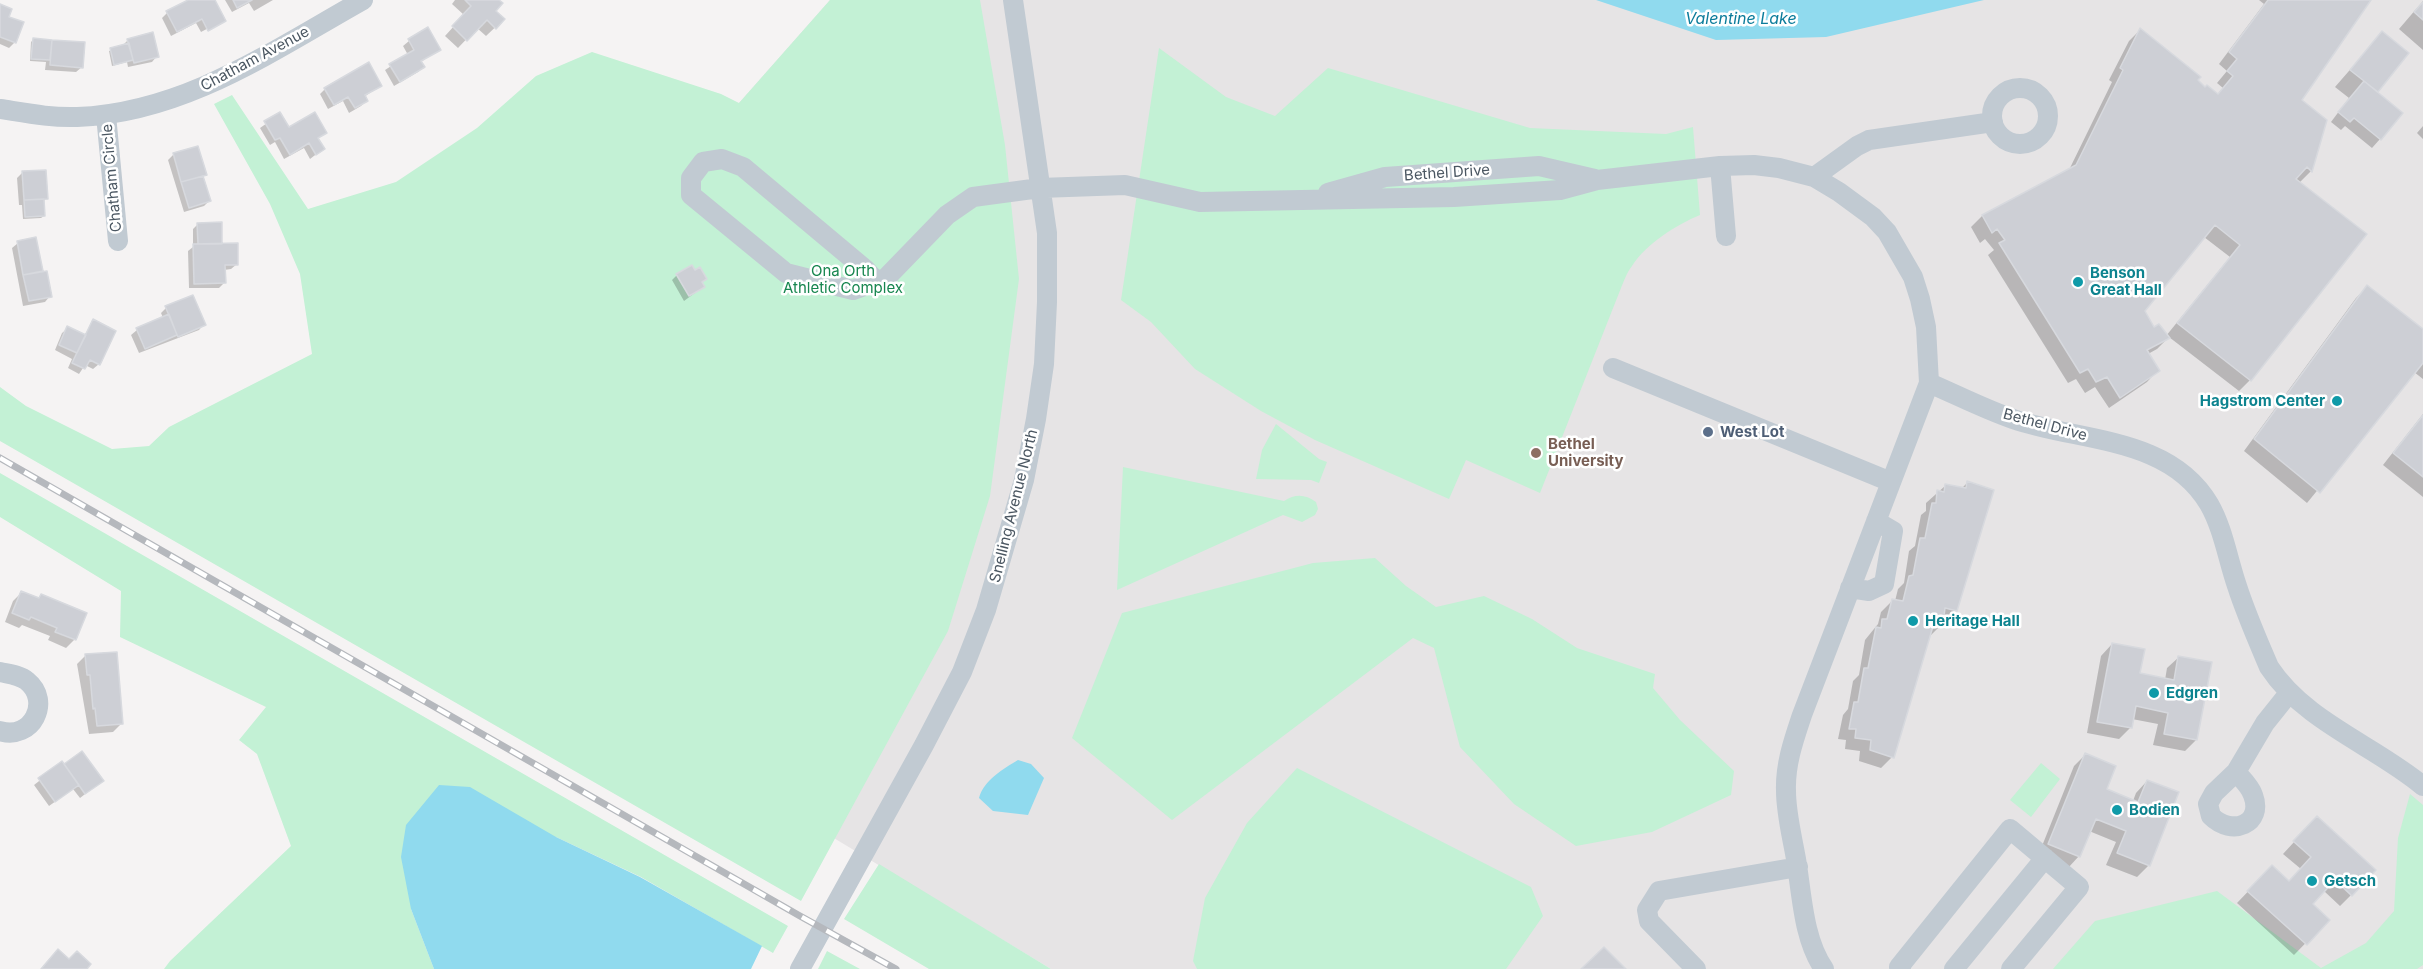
<!DOCTYPE html>
<html>
<head>
<meta charset="utf-8">
<style>
  body { margin:0 }
  canvas { display:block; background:#f5f3f3 }
</style>
</head>
<body>
<canvas width="2423" height="969"></canvas>
<script>
const c = document.querySelector('canvas').getContext('2d');
c.lineJoin = 'round';
function fill(path, color) {
  c.fillStyle = color;
  c.fill(path, 'evenodd');
}
function stroke(path, color, width, dash) {
  c.strokeStyle = color;
  c.lineWidth = width;
  c.lineCap = dash ? 'butt' : 'round';
  c.setLineDash(dash || []);
  c.stroke(path);
}
function drawText(font, color, halo, rows, align = 'center') {
  c.font = font + ' Inter,sans-serif';
  c.lineWidth = 5;
  c.setLineDash([]);
  c.textBaseline = 'middle';
  c.strokeStyle = halo;
  c.fillStyle = color;
  for (const [text, x, y, turn = 0] of rows) {
    c.save();
    c.translate(x, y);
    c.rotate((+turn || 0) * Math.PI / 180);
    c.textAlign = isNaN(turn) ? turn : align;
    if (halo) c.strokeText(text, 0, 0);
    c.fillText(text, 0, 0);
    c.restore();
  }
}
const education = new Path2D(`
  M830,0H2423V969H1051L527,653L739,103Z`);
const green = new Path2D(`
  M830,0H980L1005,145L1019,279L990,496L948,631L801,901L0,441V387L26,406L112,449L149,446L169,427L312,354L300,274L270,204L214,104L232,95L308,209L396,182L477,128L536,76L592,52L721,94L739,103Z
  M1159,48L1226,97L1275,116L1328,68L1530,128L1666,134L1693,127L1700,215C1676,225 1647,243 1632,266C1627,272 1624,281 1621,288L1540,493L1466,460L1449,499L1315,440L1261,411L1195,369L1151,322L1121,300Z
  M1276,424L1319,459L1327,462L1319,483L1311,480L1256,479L1262,450Z
  M1123,467L1284,501C1295,494 1305,494 1316,502L1318,509L1315,515L1302,522L1283,515L1117,590Z
  M0,473L788,926L773,953L641,877L556,837L411,909L434,969H164L170,961L291,846L257,754L239,740L266,707L120,637L121,591L0,517Z
  M1375,558L1406,586L1436,607L1484,596L1532,619L1577,648L1655,674L1653,688L1680,720L1734,771L1731,795L1652,832L1576,846L1514,804L1460,747L1434,648L1413,638L1172,820L1072,738L1122,613L1313,563Z
  M2041,763L2060,779L2031,817L2010,800Z
  M1297,768L1531,887L1543,916L1506,969H1197L1193,961L1205,898L1247,823Z
  M2410,794L2423,805V965L2417,969H2053L2095,921L2217,891L2321,968L2366,943L2394,911L2398,838Z
  M879,864L1051,969H929L844,919Z
  M827,951L860,969H818Z`);
const water = new Path2D(`
  M1596,0H1984L1826,37L1716,40Z
  M1018,760L1031,764L1044,778L1028,815L993,811L979,798C984,780 1003,769 1018,760Z
  M439,785L470,787L556,837L640,877L762,946L751,969H434L411,909L401,857L406,825Z`);
const shadow = new Path2D(`
  M191,0H214L224,21L220,25V22L201,32L196,23L171,36L162,18L167,13Z
  M225,0H273L254,11L249,3L232,12Z
  M455,0H497L493,11L503,20L486,36L477,28L458,48L445,36L464,15L452,4Z
  M2259,0H2369L2300,100L2326,121L2311,171L2299,183L2365,235L2250,380L2239,391L2169,337L2157,349L2148,354L2158,370L2147,382L2109,408L2095,387L2085,393L2076,379L2068,383L1988,255L1994,250L1985,239L1980,243L1971,227L1982,216L2069,170L2112,82L2109,80L2129,41L2140,30L2205,89L2217,95L2223,88L2217,83L2227,71L2219,64L2264,4ZM2204,237L2230,257L2166,336L2153,329L2143,311Z
  M2423,1V50L2399,29Z
  M0,6L7,18L15,42L9,48L0,44Z
  M427,29L439,49L421,62L423,67L418,72L394,86L385,70L408,55L403,46L409,41Z
  M2382,33L2407,54L2375,92L2380,139L2372,148L2345,126L2341,130L2331,122L2349,98L2335,87Z
  M33,40L83,43L82,67L76,72L45,70L46,62L30,61L31,42Z
  M128,40L157,56L152,62L128,67L127,62L112,66L109,51L122,46Z
  M380,86L364,97L366,101L361,106L349,113L343,101L328,109L320,94L325,89Z
  M280,114L289,129L325,133L317,139L323,149L310,159L304,148L284,159L275,142L270,145L260,128Z
  M2423,126V139L2417,133Z
  M197,148L205,174L202,177L209,201L204,206L184,212L168,160L173,155Z
  M22,173L46,198L43,202L44,216L41,218L23,219L22,205H19L17,178Z
  M198,224L237,264L231,269L224,270V283L219,288H189L188,251L193,247V229Z
  M35,239L42,273L50,296L45,302L23,306L12,248L18,243Z
  M695,272L703,287L684,301L672,280L677,275Z
  M2367,287L2423,331V379L2414,372L2307,503L2244,451L2356,298Z
  M166,308L204,324L199,330L139,353L131,335L137,330L163,318L161,313Z
  M94,321L99,364L93,369L85,365L79,374L68,368L72,359L55,350L62,333L68,328L84,336Z
  M2423,414V497L2383,465Z
  M1967,483L1955,610L1942,621V624L1931,635H1928L1892,757L1881,768L1859,761L1860,751L1845,749L1846,740L1838,739L1843,715L1848,709L1853,681L1859,675L1865,640L1878,624L1881,612L1892,601H1895L1898,589L1904,583L1909,551L1915,546L1921,515L1926,511V503L1945,486L1961,489Z
  M22,592L38,599L41,596L75,639L66,648L48,640L50,636L22,625L19,628L5,622L13,601Z
  M2112,644L2139,675L2165,680L2167,668L2179,657L2196,740L2185,751L2153,745L2158,724L2132,719L2130,728L2119,739L2087,733L2101,656Z
  M86,655L121,724L113,732L89,734L77,664Z
  M2085,755L2105,789L2133,801L2136,793L2147,781L2177,793L2148,866L2137,877L2106,865L2116,842L2089,831L2079,856L2068,868L2038,856L2074,766Z
  M62,763L102,781L80,798L73,789L49,806L34,785Z
  M2306,829L2351,895L2340,906L2324,891L2311,904L2328,920L2294,955L2237,903L2261,878L2289,883L2301,869L2283,854Z`);
const building = new Path2D(`
  M188,0H215L226,21L208,31L202,19L177,32L166,11Z
  M233,0H252L237,8Z
  M465,0H499L503,3L496,11L505,19L496,29L487,20L467,41L452,26L471,6Z
  M2268,0H2371L2302,100L2327,120L2312,172L2307,167L2296,179L2367,234L2251,381L2177,323L2240,245L2215,225L2145,311L2154,327L2159,324L2170,338L2147,350L2160,371L2120,398L2107,377L2096,382L2088,369L2080,373L1999,243L2005,240L1997,229L1992,233L1982,215L2076,165L2123,70L2120,68L2140,28L2201,77L2198,80L2205,87L2207,85L2218,94L2233,76L2227,71L2237,59L2229,52Z
  M2423,2V20L2414,12Z
  M0,4L12,9L9,17L24,22L16,43L0,37Z
  M428,27L441,50L421,61L425,67L400,82L389,64L414,50L408,39Z
  M2382,31L2409,53L2378,92L2350,70Z
  M153,32L159,57L134,63L127,39Z
  M33,38L52,40L50,60L31,59Z
  M52,40L85,42L83,68L50,65Z
  M129,43L133,60L114,65L110,48Z
  M369,62L382,86L365,95L368,101L355,108L348,97L334,105L324,88Z
  M2364,81L2403,113L2381,140L2354,118L2350,122L2338,112Z
  M280,112L289,127L315,112L327,133L318,138L325,149L316,155L309,143L290,155L280,138L275,140L264,121Z
  M198,146L207,175L181,182L173,153Z
  M46,170L48,199L24,200L22,171Z
  M203,176L211,201L189,208L181,182Z
  M44,199L45,216L25,217L24,200Z
  M222,222V244H198L197,223Z
  M36,237L43,271L23,275L17,241Z
  M238,243V265H225L226,283L194,284L193,244Z
  M692,265L695,270L700,267L707,279L702,282L705,287L689,296L676,274Z
  M47,271L52,297L29,301L23,275Z
  M2367,285L2423,329V363L2320,493L2254,439Z
  M193,295L206,325L178,337L165,306Z
  M169,314L177,335L145,349L136,328Z
  M93,319L116,331L100,365L90,360L85,369L72,363Z
  M67,326L86,335L77,353L59,345Z
  M2423,415V477L2393,453Z
  M1967,481L1994,490L1957,611L1945,608L1943,624L1934,623L1894,758L1870,750L1871,740L1855,738L1856,729H1849L1854,702H1858L1864,668H1868L1876,627L1881,628L1882,619H1887L1892,599L1903,601L1909,576L1913,575L1920,538H1925L1932,503H1936L1937,490L1944,492L1945,484L1966,488Z
  M21,591L39,598L41,594L87,613L76,640L55,632L57,628L31,617L29,620L12,613Z
  M2112,643L2145,649L2140,673L2174,680L2178,656L2212,662L2197,740L2164,734L2168,713L2136,706L2132,728L2097,722Z
  M117,652L123,724L97,726L95,708L93,709L90,675H87L85,654Z
  M82,751L104,781L85,794L64,764Z
  M2085,753L2116,766L2107,789L2138,802L2147,780L2179,792L2150,866L2117,853L2126,831L2096,819L2080,857L2048,844Z
  M62,761L79,785L55,802L38,778Z
  M2317,816L2376,870L2352,896L2335,880L2313,904L2330,920L2307,945L2247,891L2272,865L2289,881L2311,857L2293,841Z
  M1604,947L1626,969H1581Z
  M58,949L69,959L77,951L91,964L87,969H41Z`);
const minor = new Path2D(`
  M1992 116a28 28 0 1 1 56 0a28 28 0 1 1-56 0Z
  M0,109C26,113 51,118 77,117C184,113 272,51 363,0
  M106,115L118,241
  M1720,166L1726,236
  M1814,177L1857,146L1869,140L1993,122
  M1328,193L1385,177L1539,166L1595,179
  M877,282L866,270L743,167L722,159L703,162L691,178V195L786,273L853,290L886,278L947,215L973,197L1040,188L1125,185L1200,202L1454,197L1560,190L1597,180L1720,166L1754,165L1779,168L1814,177L1839,192L1873,217L1887,232L1913,277L1920,299L1926,327L1929,383C1957,395 1984,409 2013,419C2079,442 2169,436 2209,504C2223,528 2228,560 2237,586C2246,614 2258,641 2269,667C2305,722 2374,745 2423,786
  M1613,368L1891,482
  M1850,588L1869,591L1884,584L1893,531L1876,521
  M0,672C9,674 20,675 27,681C52,701 32,741 0,731
  M2236,772C2242,779 2250,786 2253,795C2264,824 2232,837 2211,816L2208,804L2214,793L2236,772L2265,723L2289,693
  M800,969L924,745L962,672L986,610L1024,480L1036,419L1044,364L1047,302V233L1013,0
  M1696,969L1649,921L1647,910L1659,891L1798,867
  M1824,969C1803,939 1802,894 1796,859C1792,836 1786,813 1786,791C1785,764 1794,739 1802,715L1929,383
  M1901,969L1899,967L2010,829L2079,887L2011,969
  M1954,969L2045,858`);
const rail = new Path2D(`
  M0,458L800,916L896,969`);
const markers = [
  [2078,282,6,"#0f9aa8"],
  [2337,401,6,"#0f9aa8"],
  [1708,432,6,"#5c6f8a"],
  [1536,453,6,"#8d6e63"],
  [1913,621,6,"#0f9aa8"],
  [2154,693,6,"#0f9aa8"],
  [2117,810,6,"#0f9aa8"],
  [2312,881,6,"#0f9aa8"]
];
const streetNames = [
  ["Chatham Avenue",255,59,-28],
  ["Bethel Drive",1447,173,-4],
  ["Chatham Circle",112,178,-95],
  ["Bethel Drive",2045,425,15],
  ["Snelling Avenue North",1014,506,-76]
];
const parkNames = [
  ["Ona Orth",843,271],
  ["Athletic Complex",843,288]
];
const cultureNames = [
  ["Benson",2090,273],
  ["Great Hall",2090,290],
  ["Hagstrom Center",2325,401,"right"],
  ["Heritage Hall",1925,621],
  ["Edgren",2166,693],
  ["Bodien",2129,810],
  ["Getsch",2324,881]
];
const serviceNames = [
  ["West Lot",1720,432]
];
const educationNames = [
  ["Bethel",1548,444],
  ["University",1548,461]
];
const waterNames = [
  ["Valentine Lake",1741,19]
];
fill(education, '#e6e4e5');
fill(green, '#c3f1d5');
fill(water, '#90daee');
fill(shadow, '#0003');
fill(building, '#cdcfd5');
stroke(building, '#d7d9de', 1.5);
stroke(minor, '#c1cad2', 20);
stroke(rail, '#b5b8bd', 7);
stroke(rail, '#fff', 4.5, [14]);
for (const [x, y, r, color] of markers) {
  const dot = new Path2D();
  dot.arc(x, y, r, 0, 2 * Math.PI);
  c.fillStyle = color;
  c.fill(dot);
  stroke(dot, '#fff', 2);
}
drawText('15px', '#4a5661', '#fff', streetNames);
drawText('15px', '#17864f', '#fff', parkNames);
drawText('bold 15px', '#0d838f', '#fff', cultureNames, 'left');
drawText('bold 15px', '#4e5e75', '#fff', serviceNames, 'left');
drawText('bold 15px', '#785e54', '#fff', educationNames, 'left');
drawText('italic 16px', '#0c7c9b', '#fff', waterNames);
</script>
</body>
</html>
